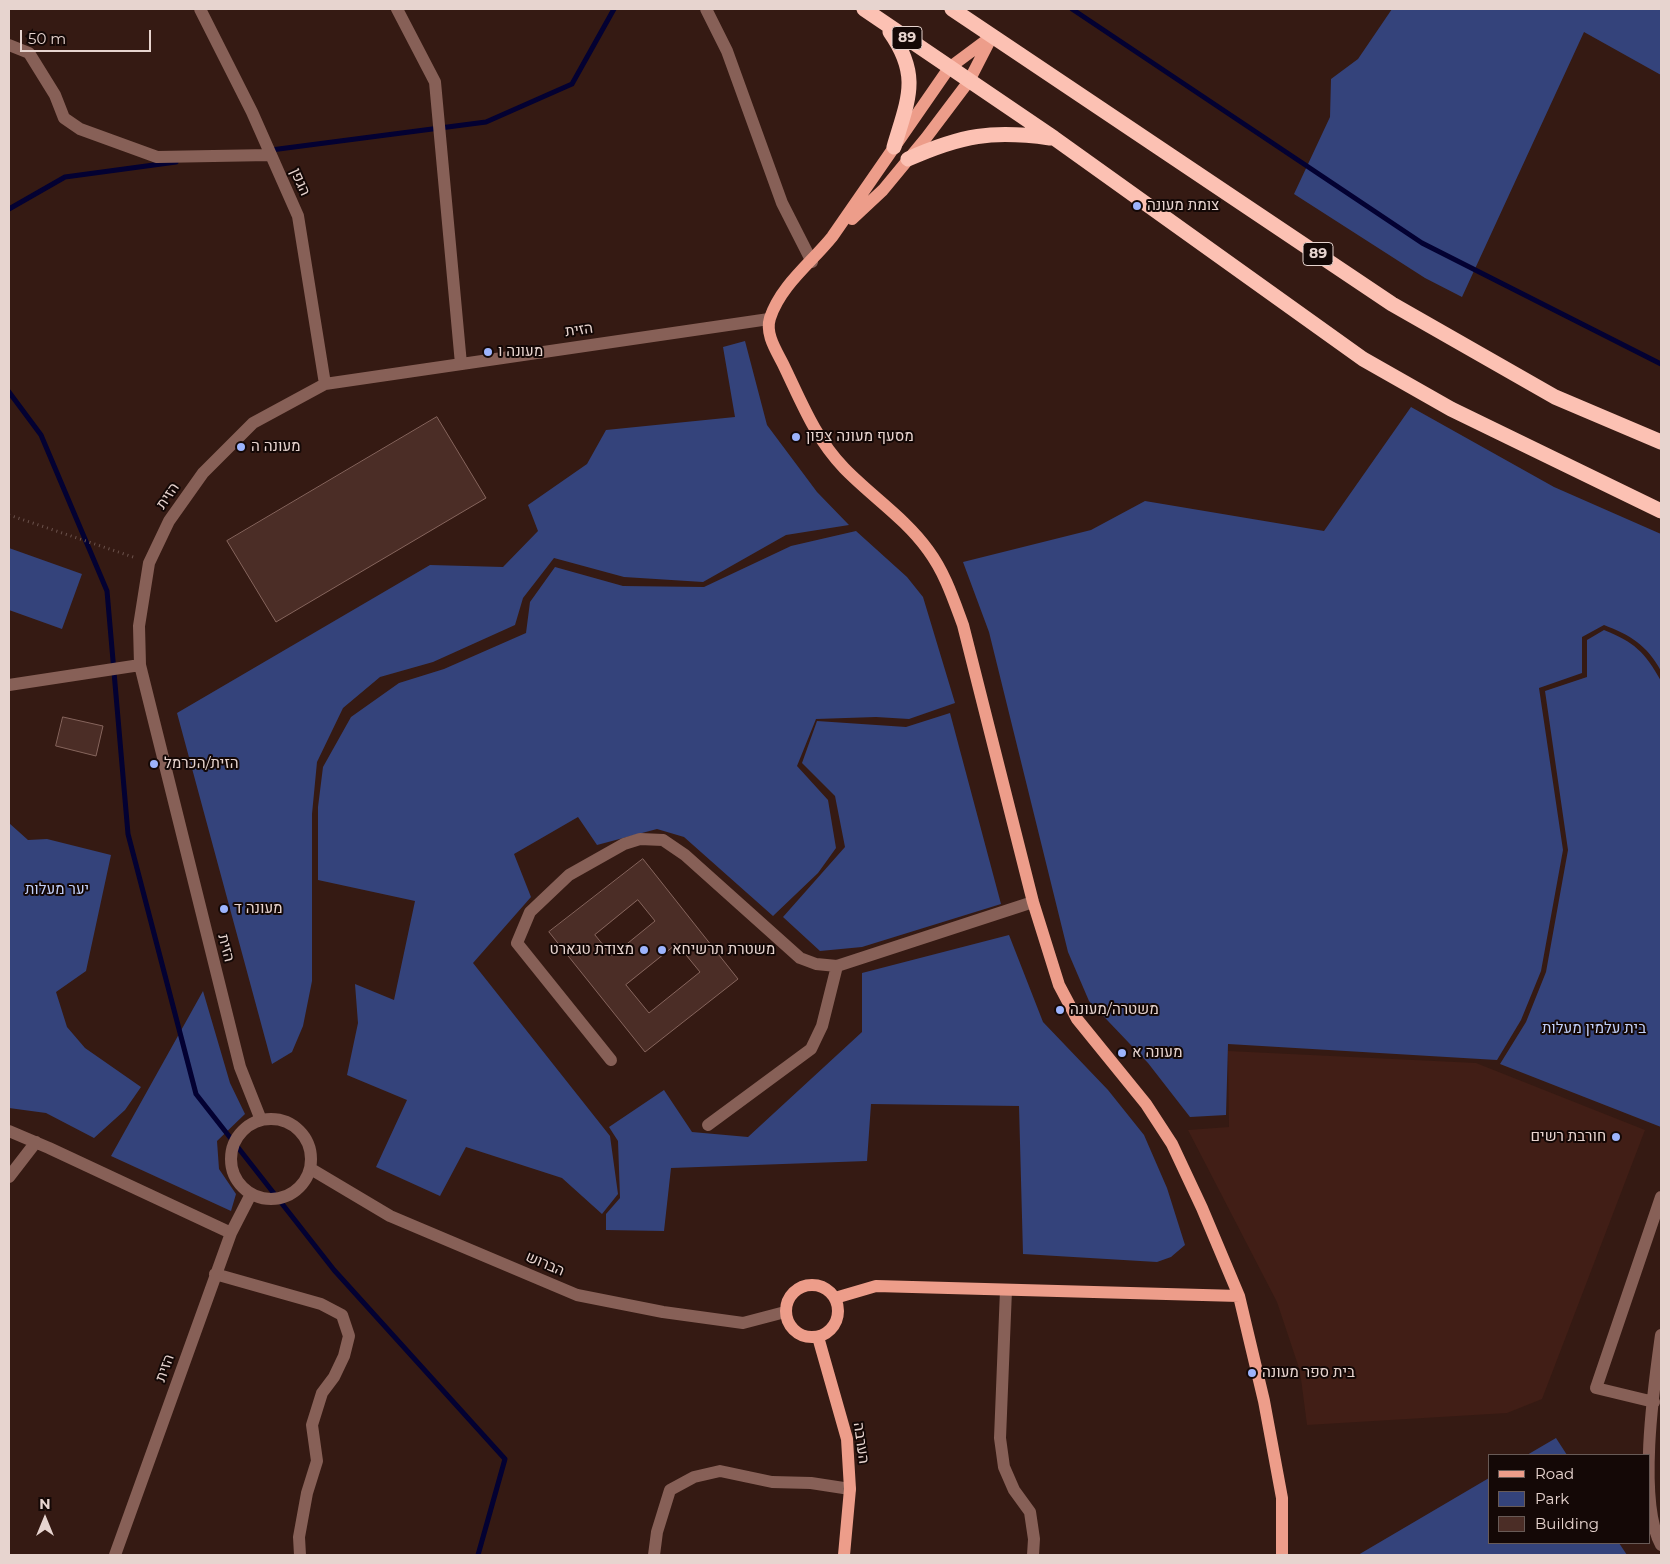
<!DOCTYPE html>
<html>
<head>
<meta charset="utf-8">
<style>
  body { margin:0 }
  #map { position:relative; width:1670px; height:1564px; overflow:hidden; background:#351a13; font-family:Montserrat,sans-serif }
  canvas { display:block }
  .frame { position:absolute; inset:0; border:10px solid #e7d4cf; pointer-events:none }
  .legend { position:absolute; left:1488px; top:1454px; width:162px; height:90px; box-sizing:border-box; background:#140806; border:1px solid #685a56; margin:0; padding:6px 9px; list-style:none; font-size:15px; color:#e7d4cf }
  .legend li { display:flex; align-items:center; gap:10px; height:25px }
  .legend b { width:25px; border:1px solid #685a56 }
  .north { position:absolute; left:20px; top:1494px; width:50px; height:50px; -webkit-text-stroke:4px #140806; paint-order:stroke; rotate:0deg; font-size:14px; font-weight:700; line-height:20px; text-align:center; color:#e7d4cf }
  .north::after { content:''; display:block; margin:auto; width:18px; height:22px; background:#e7d4cf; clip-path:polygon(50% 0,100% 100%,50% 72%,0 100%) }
  .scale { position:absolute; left:20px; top:30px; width:131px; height:22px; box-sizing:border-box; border:2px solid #e7d4cf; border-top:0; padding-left:6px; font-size:15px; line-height:18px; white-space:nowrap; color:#e7d4cf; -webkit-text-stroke:4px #140806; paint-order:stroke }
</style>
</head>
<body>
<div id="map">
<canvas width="1670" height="1564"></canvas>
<div class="frame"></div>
<ul class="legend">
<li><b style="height:6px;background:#ed9d8a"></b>Road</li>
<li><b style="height:14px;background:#34437b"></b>Park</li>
<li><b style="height:14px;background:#4b2d26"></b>Building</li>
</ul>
<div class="north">N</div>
<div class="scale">50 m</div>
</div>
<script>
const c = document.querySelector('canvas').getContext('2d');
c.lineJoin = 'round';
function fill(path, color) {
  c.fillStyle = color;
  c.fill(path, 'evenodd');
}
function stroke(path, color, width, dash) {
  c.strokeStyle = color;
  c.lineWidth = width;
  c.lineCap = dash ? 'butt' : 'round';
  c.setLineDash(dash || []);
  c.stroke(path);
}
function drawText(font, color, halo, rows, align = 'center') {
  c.font = font + ' Montserrat,Heebo,sans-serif';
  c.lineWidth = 4;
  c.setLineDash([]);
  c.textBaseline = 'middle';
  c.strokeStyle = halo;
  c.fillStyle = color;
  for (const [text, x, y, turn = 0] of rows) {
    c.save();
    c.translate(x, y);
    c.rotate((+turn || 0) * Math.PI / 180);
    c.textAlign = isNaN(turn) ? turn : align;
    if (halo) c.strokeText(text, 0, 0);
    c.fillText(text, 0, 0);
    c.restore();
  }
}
const built = new Path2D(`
  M1228,1051L1476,1063L1645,1130L1542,1399L1507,1413L1307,1425L1300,1371L1277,1302L1188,1130L1229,1127Z`);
const green = new Path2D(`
  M1392,9H1661V75L1584,32L1462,297L1425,278L1294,194L1330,117L1331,79L1358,59Z
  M745,341L767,425L817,492L849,525L786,535L703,582L624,577L554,558L523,598L515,625L433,662L380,677L343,708L317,762L312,814V981L303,1026L292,1052L272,1064L177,713L430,565L503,567L538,531L528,505L587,464L606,430L735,417L723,347Z
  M1411,407L1554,487L1661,534V671C1647,645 1630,635 1604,625L1582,637V673L1539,688L1563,850L1541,971L1521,1020L1497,1060L1228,1044L1226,1115L1190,1117L1148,1063L1089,1001L1068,952L989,632L963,562L1091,530L1145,501L1324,531Z
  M856,531L907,577L923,597L955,703L909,719L876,717L816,719L797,766L828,800L836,848L818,873L773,916L684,837L657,829L597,845L578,817L514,854L531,897L473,963L610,1136L618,1194L602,1214L562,1178L466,1147L440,1196L376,1167L407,1100L347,1075L358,1023L355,984L394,1000L415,901L318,880V807L323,767L351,717L399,683L444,669L526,633L530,602L555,567L623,586L704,587L791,546Z
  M9,548L82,574L62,629L9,610Z
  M1604,630C1634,642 1645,652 1661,681V1127L1500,1064L1526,1022L1546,972L1568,850L1545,691L1587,677V640Z
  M950,713L1001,904L862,947L820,951L783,917L845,847L835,796L802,763L817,721L906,727Z
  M9,823L28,840L47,839L111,855L86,971L56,992L67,1027L85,1048L141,1087L125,1110L94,1138L46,1113L9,1108Z
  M1009,935L1043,1022L1108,1090L1144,1135L1167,1188L1185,1245L1171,1257L1157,1262L1023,1254L1019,1106L871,1104L867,1161L671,1168L664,1231L606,1230V1214L620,1198L618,1141L609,1127L664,1090L692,1132L748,1137L862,1032V973Z
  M203,991L230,1083L245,1114L217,1141L219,1169L236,1194L231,1211L111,1156Z
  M1556,1438L1567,1455H1527Z
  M1489,1478V1543H1619L1627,1555H1358Z`);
const stream = new Path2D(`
  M1072,9L1422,243L1661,364
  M271,150L486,122L572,84L614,9
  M9,209L65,177L176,162
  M9,392L41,435L107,591L128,834L196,1094L334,1270L505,1459L478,1555`);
const building = new Path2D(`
  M437,417L486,498L276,622L227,541Z
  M63,717L103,726L96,756L56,746Z
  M643,859L738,979L645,1052L549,932ZM638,900L655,921L612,956L595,935ZM677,944L700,972L649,1013L626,985Z`);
const path = new Path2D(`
  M9,515L136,558`);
const minor = new Path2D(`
  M200,9L252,112L298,216L325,384
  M397,9L435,82L461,364
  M706,9L727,51L782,203L812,262
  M9,45L29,53L55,95L64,118L80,129L157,157L270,155
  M9,685L140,665
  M611,1060L517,943L530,912L569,875L624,844L640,839L663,840L685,855L800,958L816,964L837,966L1033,902
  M231 1159a40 40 0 1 1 80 0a40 40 0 1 1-80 0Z
  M261,1120L240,1067L140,665L139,626L149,563L169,521L203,473L253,423L325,384L769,319
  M708,1125L811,1049L822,1026L837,966
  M9,1131L49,1148L231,1233
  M311,1169L390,1216L577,1295L663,1312L743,1323L785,1312
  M9,1177L36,1142
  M215,1274L321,1304L342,1315L349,1336L344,1356L334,1377L322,1393L312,1425L317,1461L307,1493L299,1537L300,1555
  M1006,1290L1000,1438L1004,1467L1014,1490L1030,1512L1034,1539L1033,1555
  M1661,1335C1654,1385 1637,1501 1661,1545
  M1654,1402L1596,1388L1661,1197
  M115,1555L231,1233L251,1194
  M654,1555L657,1532L670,1490L694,1477L720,1471L772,1482L811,1483L850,1489`);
const major = new Path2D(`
  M992,36L949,68L832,237C811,263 781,285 770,318C765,334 776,350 783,364C801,401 815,438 844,468C871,496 905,518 928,550C945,573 953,598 963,625L1033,902L1059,985L1077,1019L1146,1104L1172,1144L1202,1208L1239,1296L1264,1401L1282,1498V1555
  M852,219L883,190L926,138L969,81L990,40
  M786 1311a26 26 0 1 1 52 0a26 26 0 1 1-52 0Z
  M835,1298L876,1286L1239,1296
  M818,1337L847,1439L850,1489L844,1555`);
const highway = new Path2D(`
  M864,9L1054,138L1363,359L1451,409L1661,511
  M952,9L1392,304L1555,397L1661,442
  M890,32C921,76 908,99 894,147
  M908,159C962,135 992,130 1050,138`);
const markers = [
  [1137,206,5,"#9db4fd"],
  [488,352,5,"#9db4fd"],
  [796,437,5,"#9db4fd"],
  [241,447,5,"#9db4fd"],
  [154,764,5,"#9db4fd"],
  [224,909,5,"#9db4fd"],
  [644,950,5,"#9db4fd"],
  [662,950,5,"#9db4fd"],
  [1060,1010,5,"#9db4fd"],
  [1122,1053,5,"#9db4fd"],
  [1616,1137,5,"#9db4fd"],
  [1252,1373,5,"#9db4fd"]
];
const shields = [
  [907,38,30],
  [1318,254,30]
];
const shieldNames = [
  ["89",907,38],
  ["89",1318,254]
];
const streetNames = [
  ["הגפן",300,182,66],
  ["הזית",579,330,-8],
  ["הזית",168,496,-55],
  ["הזית",226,948,76],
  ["הברוש",545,1264,23],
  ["הזית",165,1368,-70],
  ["הערבה",861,1443,82]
];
const poiNames = [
  ["צומת מעונה",1147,206],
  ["מעונה ו",498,352],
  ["מסעף מעונה צפון",806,437],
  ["מעונה ה",251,447],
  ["הזית/הכרמל",164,764],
  ["מעונה ד",234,909],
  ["מצודת טגארט",634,950,"right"],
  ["משטרת תרשיחא",672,950],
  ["משטרה/מעונה",1070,1010],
  ["מעונה א",1132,1053],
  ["חורבת רשים",1606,1137,"right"],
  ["בית ספר מעונה",1262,1373]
];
const parkNames = [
  ["יער מעלות",57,890],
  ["בית עלמין מעלות",1594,1029]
];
fill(built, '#411e16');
fill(green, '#34437b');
stroke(stream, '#030132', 5);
fill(building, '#4b2d26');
stroke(building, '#86655d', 1);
stroke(path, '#6b524c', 3, [1, 4]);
stroke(minor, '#876057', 12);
stroke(major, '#ed9d8a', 12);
stroke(highway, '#fcc1b3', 15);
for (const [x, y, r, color] of markers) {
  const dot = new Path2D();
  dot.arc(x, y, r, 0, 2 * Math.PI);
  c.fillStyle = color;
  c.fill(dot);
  stroke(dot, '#140806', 2);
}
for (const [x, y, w] of shields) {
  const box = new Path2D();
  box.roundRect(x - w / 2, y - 11.5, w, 23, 4);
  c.fillStyle = '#140806';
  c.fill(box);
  stroke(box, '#e7d4cf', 1);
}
drawText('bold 14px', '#e7d4cf', null, shieldNames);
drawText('15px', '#e7d4cf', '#140806', streetNames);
drawText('15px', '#e7d4cf', '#140806', poiNames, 'left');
drawText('15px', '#c2d0f9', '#140806', parkNames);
</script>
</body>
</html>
